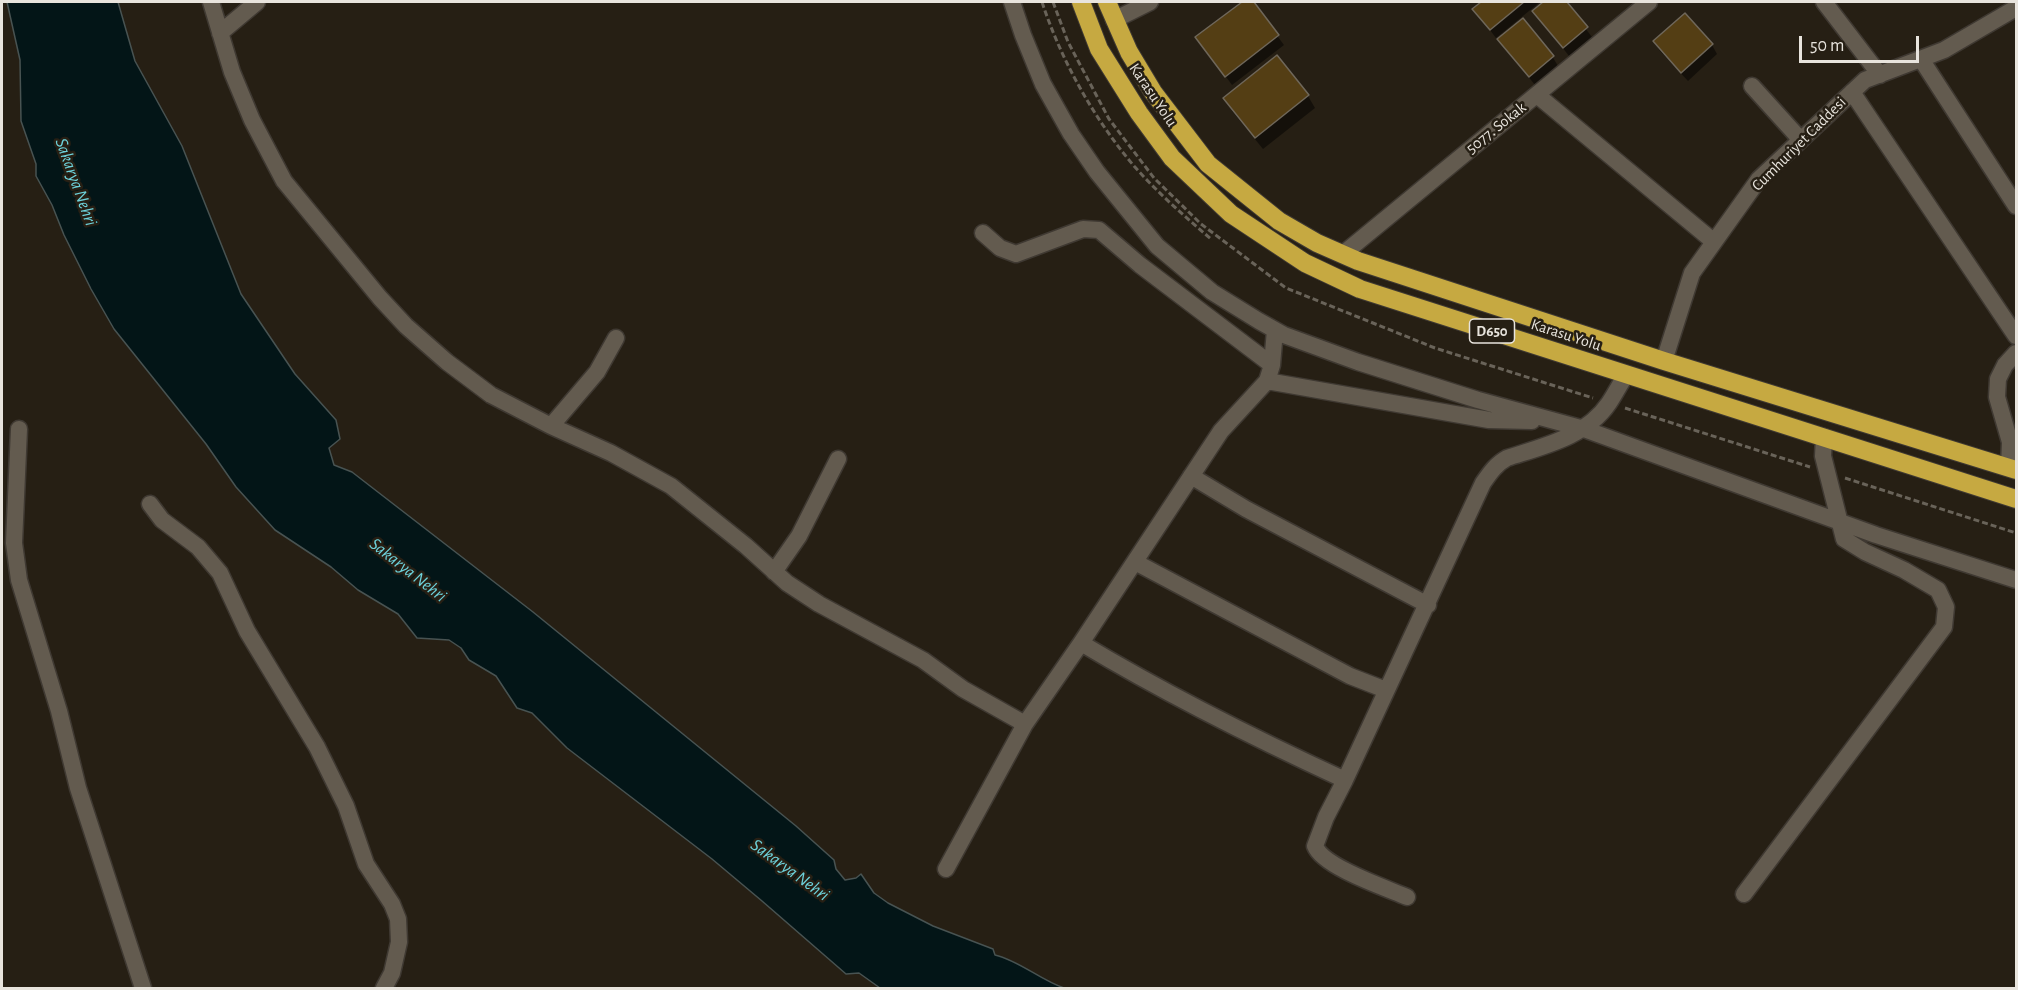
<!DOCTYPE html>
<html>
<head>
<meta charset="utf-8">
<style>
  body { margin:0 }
  #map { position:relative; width:2018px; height:990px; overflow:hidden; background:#261f14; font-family:"Alegreya Sans",sans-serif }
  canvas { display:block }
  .frame { position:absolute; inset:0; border:3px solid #e8e4dd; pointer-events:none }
  .scale { position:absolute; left:1799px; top:36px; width:120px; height:27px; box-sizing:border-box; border:3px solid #e8e4dd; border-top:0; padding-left:8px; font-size:18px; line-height:21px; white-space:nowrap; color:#e8e4dd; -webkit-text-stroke:4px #261f14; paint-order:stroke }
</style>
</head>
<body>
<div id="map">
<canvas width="2018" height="990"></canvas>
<div class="frame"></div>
<div class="scale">50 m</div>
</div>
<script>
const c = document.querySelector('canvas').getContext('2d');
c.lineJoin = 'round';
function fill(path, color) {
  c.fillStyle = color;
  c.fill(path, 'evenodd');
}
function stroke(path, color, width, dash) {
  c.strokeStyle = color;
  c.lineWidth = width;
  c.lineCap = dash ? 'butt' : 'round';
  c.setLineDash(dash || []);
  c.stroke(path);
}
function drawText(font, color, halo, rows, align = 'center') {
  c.font = font + ' "Alegreya Sans",sans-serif';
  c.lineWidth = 5;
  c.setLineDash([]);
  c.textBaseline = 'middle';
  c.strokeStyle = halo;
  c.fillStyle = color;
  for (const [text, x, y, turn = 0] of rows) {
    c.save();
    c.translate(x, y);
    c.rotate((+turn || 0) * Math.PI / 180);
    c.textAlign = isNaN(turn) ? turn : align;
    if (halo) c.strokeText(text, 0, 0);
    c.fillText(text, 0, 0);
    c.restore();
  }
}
const water = new Path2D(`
  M7,2H118L135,61L182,146L241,294L295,374L336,420L340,439L329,448L334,465L352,472L533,612L796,826L834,860L836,869L845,880L856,878L861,874L874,893L888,903L933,926L993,949L995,955C1020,961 1040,980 1064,988H880L859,973L846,974L762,901L712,859L567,748L532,713L517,708L496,676L469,660L461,648L449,640L417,638L398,614L358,590L331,567L275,530L236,487L206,444L114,329L91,289L64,235L52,205L36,176V164L21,121L20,60Z`);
const shadow = new Path2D(`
  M1244,2H1252L1284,45L1232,85L1197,37Z
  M1483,2H1540L1496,38L1474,9Z
  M1545,2H1565L1592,37L1569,56L1534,11Z
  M1499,40L1552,56L1558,66L1535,85Z
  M1655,42L1712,45L1717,54L1688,81L1660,51Z
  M1308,96L1315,108L1263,149L1232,111L1225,99Z`);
const building = new Path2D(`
  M1242,2H1254L1279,35L1225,77L1195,37Z
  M1481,2H1524L1490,30L1472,9Z
  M1543,2H1567L1588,27L1563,48L1532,11Z
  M1685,13L1713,44L1681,73L1653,41Z
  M1523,18L1554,56L1529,77L1497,39Z
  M1277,55L1309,95L1255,138L1223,98Z`);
const path = new Path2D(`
  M1042,2C1061,60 1094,119 1134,166C1157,192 1184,216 1211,239
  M1053,2L1068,42L1109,119L1154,178L1201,224L1286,288L1435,348L1593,398
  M1625,408L1810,467
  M1845,478L2016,533`);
const street = new Path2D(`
  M211,2L232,72L252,120L284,181L380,298L406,326L447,362L491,395L551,426L611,453L671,486L746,546L787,583L819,604L923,660L963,689L1025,724L1081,643L1221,431L1267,381L1272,365L1275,330
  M1012,2L1023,35L1043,84L1071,134L1097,172L1157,246L1212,292L1259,321L1284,335L1358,362L1478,400L1584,429L1876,535L2016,580
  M1824,2L1880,75
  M1114,20L1150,2
  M220,33L257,2
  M1921,59L2016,206
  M1752,86L1800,139
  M1852,92L2016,336
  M1537,95L1713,241
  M983,233L1000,248L1016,254L1083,229L1099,230L1140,265L1272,365
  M1343,254L1649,2
  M1664,361L1692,273L1759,179L1865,80L1944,50L2016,8
  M1267,381L1489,420L1532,421
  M551,426L597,372L616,338
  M19,429L14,543L19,580L59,711L78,788L143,988
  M2009,467L2010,442L1997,397L1998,379L2005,365L2016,353
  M1191,476L1246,509L1428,605
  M150,504L162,520L198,547L220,573L247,631L317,747L346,806L366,864L392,904L398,919L399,942L392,973L384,988
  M1135,562L1350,676L1386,690
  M774,572L799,536L838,459
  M1081,643C1166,694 1256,739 1345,780
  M946,869L1025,724
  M1744,894L1944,627L1946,607L1938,590L1904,570L1865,552L1844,539L1823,456L1824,437
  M1407,897C1386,888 1323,867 1315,846L1326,817L1345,780L1483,483C1490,473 1496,464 1507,458C1544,446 1586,437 1609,403C1615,394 1620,384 1626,375`);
const highway = new Path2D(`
  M1081,2L1099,49L1139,113L1172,158L1231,214L1305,263L1360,289L2016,499
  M1107,2L1129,52L1153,92L1208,164L1279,221L1317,243L1358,261L1664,361L2016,470`);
const shields = [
  [1492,331,45]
];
const shieldNames = [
  ["D650",1492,331]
];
const streetNames = [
  ["Karasu Yolu",1153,95,56],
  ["5077. Sokak",1496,128,-39],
  ["Cumhuriyet Caddesi",1799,144,-45],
  ["Karasu Yolu",1566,335,18]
];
const waterNames = [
  ["Sakarya Nehri",76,182,70],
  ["Sakarya Nehri",408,570,38],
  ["Sakarya Nehri",790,870,36]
];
fill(water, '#031517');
stroke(water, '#485352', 1.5);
fill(shadow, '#0007');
fill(building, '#543e14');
stroke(building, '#6f675a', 1.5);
stroke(street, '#3f3932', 19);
stroke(highway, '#3f3932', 20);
stroke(path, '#696359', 3, [6, 3]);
stroke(street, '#635b4f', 16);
stroke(highway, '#c6a941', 18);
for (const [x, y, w] of shields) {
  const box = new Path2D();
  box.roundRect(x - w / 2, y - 12, w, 24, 4.5);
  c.fillStyle = '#261f14';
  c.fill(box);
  stroke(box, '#e8e4dd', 1.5);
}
drawText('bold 15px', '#e8e4dd', null, shieldNames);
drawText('16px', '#e8e4dd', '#261f14', streetNames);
drawText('italic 18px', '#6dd2db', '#261f14', waterNames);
</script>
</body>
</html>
